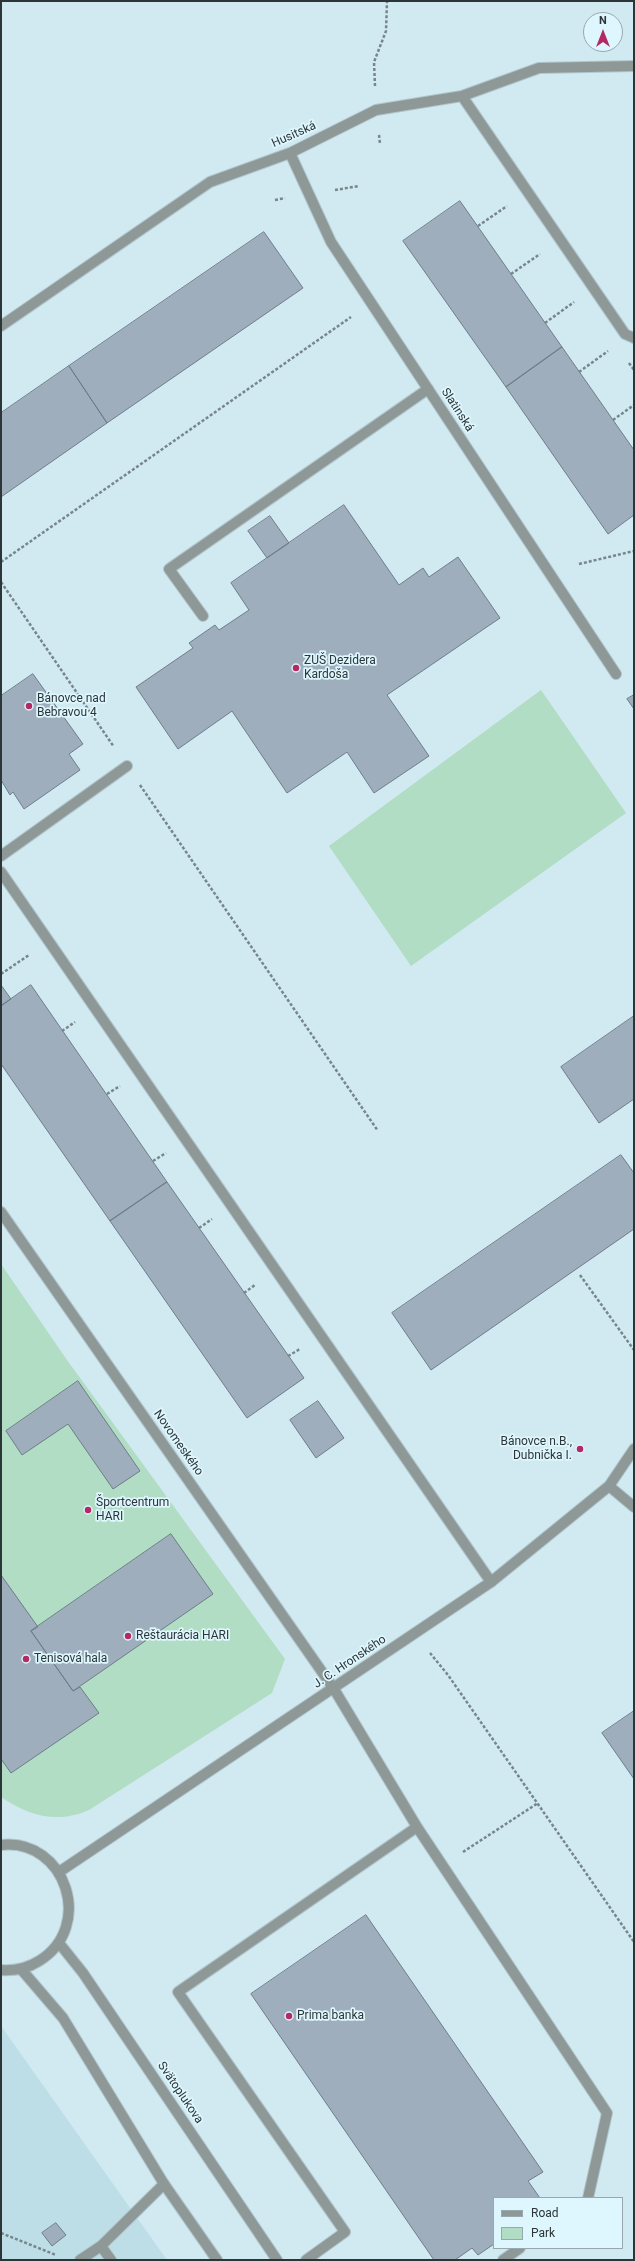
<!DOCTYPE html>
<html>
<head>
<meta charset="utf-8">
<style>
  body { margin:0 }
  #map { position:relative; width:635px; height:2261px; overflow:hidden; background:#d1e9f0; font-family:Roboto,sans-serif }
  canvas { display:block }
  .frame { position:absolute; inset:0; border:2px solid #2c3538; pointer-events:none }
  .legend { position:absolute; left:493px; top:2197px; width:130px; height:52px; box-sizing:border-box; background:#def6fd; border:1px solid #97a9ae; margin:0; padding:5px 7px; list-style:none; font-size:12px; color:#2c3538 }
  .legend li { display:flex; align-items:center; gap:8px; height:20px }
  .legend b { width:20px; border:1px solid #97a9ae }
  .north { position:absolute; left:583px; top:12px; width:40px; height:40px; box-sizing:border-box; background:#def6fd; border:1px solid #97a9ae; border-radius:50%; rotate:0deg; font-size:11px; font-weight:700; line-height:16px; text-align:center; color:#2c3538 }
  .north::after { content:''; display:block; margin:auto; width:14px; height:18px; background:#b52963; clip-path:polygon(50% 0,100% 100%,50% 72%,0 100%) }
</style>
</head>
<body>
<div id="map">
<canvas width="635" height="2261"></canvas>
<div class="frame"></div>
<ul class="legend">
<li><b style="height:5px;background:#8d9897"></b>Road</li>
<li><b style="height:11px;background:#b0ddc4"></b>Park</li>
</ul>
<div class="north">N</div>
</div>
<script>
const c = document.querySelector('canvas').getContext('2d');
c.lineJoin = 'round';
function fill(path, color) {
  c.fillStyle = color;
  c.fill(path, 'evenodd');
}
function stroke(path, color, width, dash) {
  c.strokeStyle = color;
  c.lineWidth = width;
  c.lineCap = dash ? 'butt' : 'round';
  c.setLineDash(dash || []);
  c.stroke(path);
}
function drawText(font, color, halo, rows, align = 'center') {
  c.font = font + ' Roboto,sans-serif';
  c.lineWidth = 3.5;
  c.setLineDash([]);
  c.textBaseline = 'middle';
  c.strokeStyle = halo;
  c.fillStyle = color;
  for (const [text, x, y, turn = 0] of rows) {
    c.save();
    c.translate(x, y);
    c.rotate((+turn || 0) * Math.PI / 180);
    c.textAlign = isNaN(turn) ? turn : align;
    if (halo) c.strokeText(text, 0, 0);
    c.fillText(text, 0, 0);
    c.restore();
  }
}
const built = new Path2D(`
  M1,2026L167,2260H1Z`);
const green = new Path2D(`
  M541,690L626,813L411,966L329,846Z
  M1,1264L67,1360L285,1659L272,1693L89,1810C57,1824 29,1816 1,1797Z`);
const building = new Path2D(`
  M460,201L562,347L506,387L403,241Z
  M264,232L303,288L107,423L69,366Z
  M562,347L634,450V515L608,534L506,387Z
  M69,366L107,423L1,497V413Z
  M344,505L399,585L423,568L429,577L458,557L500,618L387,695L429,756L374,793L347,752L287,793L232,711L178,749L136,687L193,648L189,643L215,625L219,630L249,610L231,583Z
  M270,516L289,543L267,558L248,531Z
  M33,674L83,744L69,754L80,770L24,809L13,792L10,795L1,780V696Z
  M634,695V709L627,699Z
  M1,985L11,999L1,1006Z
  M31,985L167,1182L110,1221L1,1064V1006Z
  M634,1016V1099L599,1123L561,1067Z
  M621,1155L634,1173V1229L431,1370L392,1313Z
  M167,1182L304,1378L247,1418L110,1221Z
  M78,1381L140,1471L113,1489L68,1424L22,1455L6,1431Z
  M318,1401L344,1438L316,1458L290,1420Z
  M171,1534L213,1594L73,1691L31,1631Z
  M1,1575L38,1627L31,1631L73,1691L80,1687L99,1713L11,1773L1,1759Z
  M634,1711V1779L602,1733Z
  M366,1915L543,2172L528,2181L540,2198H494V2244L478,2255L472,2248L455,2260H434L251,1994Z
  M56,2223L66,2235L52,2246L42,2233Z`);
const path = new Path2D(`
  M375,86L374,62L386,31L387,1
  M379,135L380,144
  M335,190L359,186
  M275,200L285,198
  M478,226L507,206
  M511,274L540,254
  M545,323L574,302
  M629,363L634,370
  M579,372L608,351
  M613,420L634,405
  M1,562L351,317
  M579,564L634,551
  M1,582L114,747
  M140,785L378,1131
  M1,974L29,955
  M62,1031L75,1022
  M107,1094L120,1086
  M153,1161L166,1153
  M199,1228L212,1219
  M580,1275L634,1350
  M244,1293L255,1285
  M288,1356L300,1349
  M430,1653L448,1675L634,1942
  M463,1852L538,1803
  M1,2233L56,2255`);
const service = new Path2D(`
  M203,616L169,569L428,389
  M1,856L127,766
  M1,872L491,1582
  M334,1689L417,1827L607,2113L588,2198
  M101,2246L111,2260
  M80,2260L101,2246L164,2184
  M306,2260L345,2232L178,1992L417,1827
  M503,2260L520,2248`);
const minor = new Path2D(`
  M462,96L625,334L634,338
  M290,153L331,242L616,674
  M1,326L210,182L290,153L376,110L462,96L539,68L634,66
  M1,1212L334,1689
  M609,1486L634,1507
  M1,1845C66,1838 95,1927 39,1961C28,1968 14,1971 1,1970
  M59,1872L491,1582L609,1486L634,1449
  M59,1943L83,1973L277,2260
  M21,1969L63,2018L164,2184L217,2260`);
const markers = [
  [296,668,4,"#b52963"],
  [29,706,4,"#b52963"],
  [580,1449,4,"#b52963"],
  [88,1510,4,"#b52963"],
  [128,1636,4,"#b52963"],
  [26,1659,4,"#b52963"],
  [289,2016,4,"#b52963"]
];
const streetNames = [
  ["Husitská",294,135,-24],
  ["Slatinská",457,410,57],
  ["Novomeského",178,1443,55],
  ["J. C. Hronského",350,1662,-34],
  ["Svätoplukova",180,2093,56]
];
const poiNames = [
  ["ZUŠ Dezidera",304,661],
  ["Kardoša",304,675],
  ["Bánovce nad",37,699],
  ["Bebravou 4",37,713],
  ["Bánovce n.B.,",572,1442,"right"],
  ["Dubnička I.",572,1456,"right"],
  ["Športcentrum",96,1503],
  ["HARI",96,1517],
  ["Reštaurácia HARI",136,1636],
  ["Tenisová hala",34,1659],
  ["Prima banka",297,2016]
];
fill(built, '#bddee7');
fill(green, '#b0ddc4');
fill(building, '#9eaebc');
stroke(building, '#6e7d8a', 1);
stroke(service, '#b0c5cb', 12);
stroke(minor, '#b0c5cb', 12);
stroke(path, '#76868b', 2.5, [3, 2]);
stroke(service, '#8d9897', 10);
stroke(minor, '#8d9897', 10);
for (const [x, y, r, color] of markers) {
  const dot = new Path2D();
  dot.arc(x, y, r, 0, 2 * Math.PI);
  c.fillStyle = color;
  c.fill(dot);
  stroke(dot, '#def6fd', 1.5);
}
drawText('12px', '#2c3538', '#def6fd', streetNames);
drawText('12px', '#2c3538', '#def6fd', poiNames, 'left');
</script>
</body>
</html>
